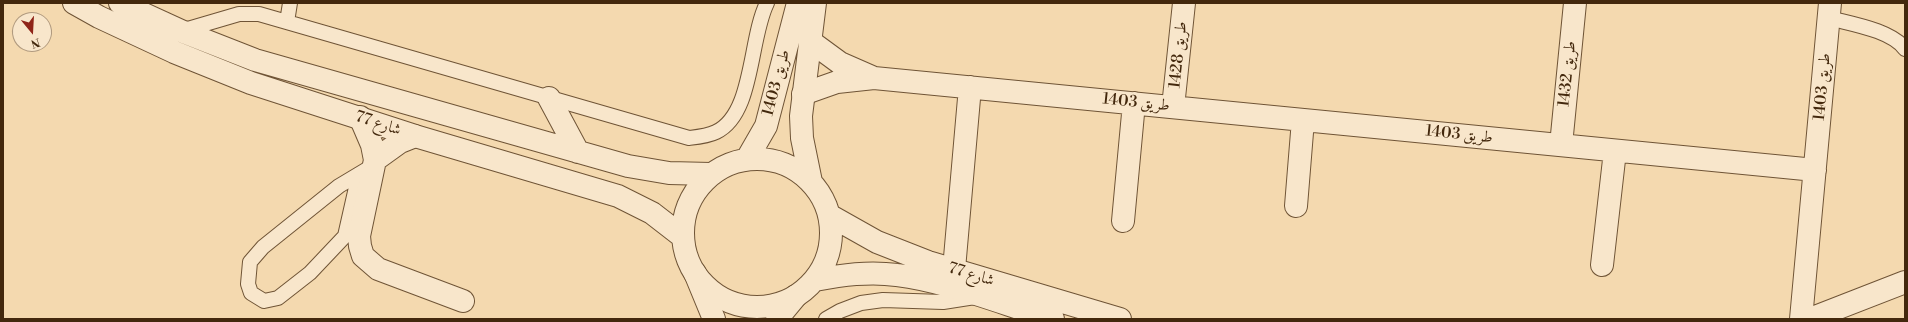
<!DOCTYPE html>
<html>
<head>
<meta charset="utf-8">
<style>
  body { margin:0 }
  #map { position:relative; width:1908px; height:322px; overflow:hidden; background:#f4d9af; font-family:"Libre Bodoni",serif }
  canvas { display:block }
  .frame { position:absolute; inset:0; border:4px solid #43280d; pointer-events:none }
  .north { position:absolute; left:12px; top:12px; width:40px; height:40px; box-sizing:border-box; background:#f8e6cb; border:1px solid #b09a7f; border-radius:50%; rotate:162deg; font-size:11px; font-weight:700; line-height:16px; text-align:center; color:#43280d }
  .north::after { content:''; display:block; margin:auto; width:14px; height:18px; background:#8f2418; clip-path:polygon(50% 0,100% 100%,50% 72%,0 100%) }
</style>
</head>
<body>
<div id="map">
<canvas width="1908" height="322"></canvas>
<div class="frame"></div>
<div class="north">N</div>
</div>
<script>
const c = document.querySelector('canvas').getContext('2d');
c.lineJoin = 'round';
function stroke(path, color, width, dash) {
  c.strokeStyle = color;
  c.lineWidth = width;
  c.lineCap = dash ? 'butt' : 'round';
  c.setLineDash(dash || []);
  c.stroke(path);
}
function drawText(font, color, halo, rows, align = 'center') {
  c.font = font + ' "Libre Bodoni",Amiri,serif';
  c.lineWidth = 3.5;
  c.setLineDash([]);
  c.textBaseline = 'middle';
  c.strokeStyle = halo;
  c.fillStyle = color;
  for (const [text, x, y, turn = 0] of rows) {
    c.save();
    c.translate(x, y);
    c.rotate((+turn || 0) * Math.PI / 180);
    c.textAlign = isNaN(turn) ? turn : align;
    if (halo) c.strokeText(text, 0, 0);
    c.fillText(text, 0, 0);
    c.restore();
  }
}
const service = new Path2D(`
  M1829,18C1851,24 1891,30 1905,49
  M287,22L290,3
  M181,31L239,14H259L689,138C698,137 708,136 716,132C754,114 749,39 767,3
  M359,174L345,236L310,273L278,298L264,301L251,293L248,284L250,262L263,247L339,186L374,165
  M826,319L840,311L861,303L883,300L943,302L975,297`);
const minor = new Path2D(`
  M810,41L840,63L872,77
  M803,94L837,82L874,78L1815,170
  M1173,107L1184,3
  M360,117L372,145L375,160L359,236L360,246L363,256L378,269L463,301
  M1561,145L1575,3
  M375,160L400,142L415,136
  M1296,206L1303,120
  M1123,221L1134,103
  M1602,265L1615,151
  M954,269L970,87
  M695,273L714,319
  M777,319L796,296
  M1801,319L1830,3
  M1810,319L1905,282`);
const tertiary = new Path2D(`
  M74,3L99,17L174,52L251,83L415,136L618,196L652,213L683,237
  M120,3L181,31L255,60L628,166L669,173L711,174
  M549,98L578,152
  M747,159L766,126L798,3
  M683 233a74 74 0 1 1 148 0a74 74 0 1 1-148 0Z
  M811,182L802,138L801,116L815,3
  M829,215L877,242L928,262L1120,319
  M815,280C842,275 869,271 897,275C947,281 1003,304 1053,319`);
const streetNames = [
  ["طريق 1428",1179,55,-84],
  ["طريق 1432",1568,74,-84],
  ["طريق 1403",777,83,-75],
  ["طريق 1403",1823,87,-85],
  ["طريق 1403",1136,103,6],
  ["شارع 77",378,124,18],
  ["طريق 1403",1459,135,6],
  ["شارع 77",971,275,17]
];
stroke(service, '#6f5436', 16);
stroke(minor, '#6f5436', 24);
stroke(tertiary, '#6f5436', 24);
stroke(service, '#f8e6cb', 14);
stroke(minor, '#f8e6cb', 22);
stroke(tertiary, '#f8e6cb', 22);
drawText('16px', '#43280d', '#f8e6cb', streetNames);
</script>
</body>
</html>
